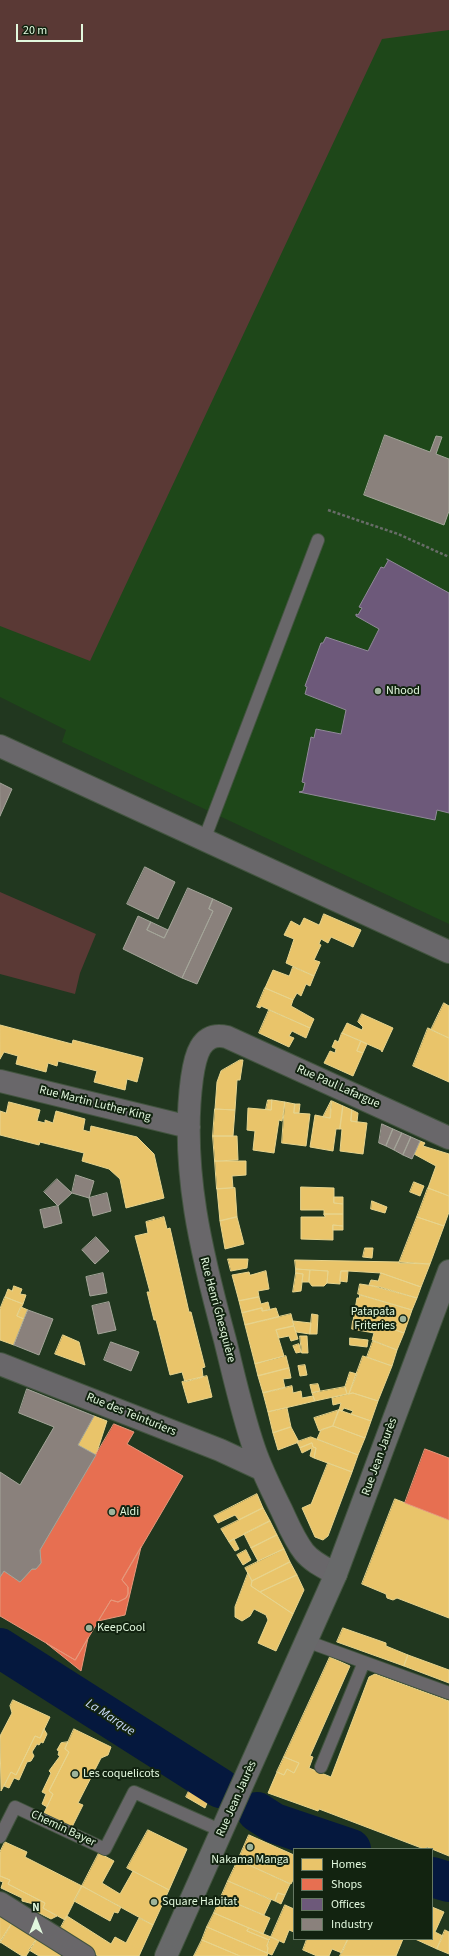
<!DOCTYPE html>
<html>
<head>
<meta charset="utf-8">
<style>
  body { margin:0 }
  #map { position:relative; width:449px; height:1956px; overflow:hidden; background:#21371f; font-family:"Source Sans 3",sans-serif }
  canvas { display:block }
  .legend { position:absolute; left:293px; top:1848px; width:140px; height:92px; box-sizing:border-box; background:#122310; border:1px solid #657862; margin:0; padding:5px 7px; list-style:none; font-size:12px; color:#e2f8de }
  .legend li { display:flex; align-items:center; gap:8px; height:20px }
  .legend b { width:20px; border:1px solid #657862 }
  .north { position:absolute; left:16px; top:1900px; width:40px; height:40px; -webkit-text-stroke:3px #122310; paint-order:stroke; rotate:0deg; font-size:11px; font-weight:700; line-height:16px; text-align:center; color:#e2f8de }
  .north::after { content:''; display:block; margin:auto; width:14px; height:18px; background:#e2f8de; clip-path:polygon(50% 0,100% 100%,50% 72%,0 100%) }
  .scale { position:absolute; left:16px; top:24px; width:67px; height:18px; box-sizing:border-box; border:2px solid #e2f8de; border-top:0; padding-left:5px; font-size:12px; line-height:14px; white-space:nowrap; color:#e2f8de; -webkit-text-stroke:3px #122310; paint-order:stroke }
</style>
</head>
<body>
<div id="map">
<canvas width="449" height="1956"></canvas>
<ul class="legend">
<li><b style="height:11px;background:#e9c46a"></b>Homes</li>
<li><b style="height:11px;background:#e76f51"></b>Shops</li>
<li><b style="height:11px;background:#6d597a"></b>Offices</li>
<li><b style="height:11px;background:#8a817c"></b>Industry</li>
</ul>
<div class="north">N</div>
<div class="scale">20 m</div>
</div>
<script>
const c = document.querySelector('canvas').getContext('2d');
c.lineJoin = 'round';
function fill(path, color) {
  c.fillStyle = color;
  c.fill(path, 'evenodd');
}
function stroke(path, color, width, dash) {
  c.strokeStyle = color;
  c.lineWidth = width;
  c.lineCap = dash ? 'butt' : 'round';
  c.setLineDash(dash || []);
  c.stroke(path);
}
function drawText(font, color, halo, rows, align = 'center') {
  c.font = font + ' "Source Sans 3",sans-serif';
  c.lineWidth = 4;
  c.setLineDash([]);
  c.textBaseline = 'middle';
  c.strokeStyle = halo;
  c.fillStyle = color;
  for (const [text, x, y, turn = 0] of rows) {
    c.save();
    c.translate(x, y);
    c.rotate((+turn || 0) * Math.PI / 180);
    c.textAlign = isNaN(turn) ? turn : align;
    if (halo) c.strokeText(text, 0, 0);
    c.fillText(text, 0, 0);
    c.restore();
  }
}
const built = new Path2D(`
  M0,0H449V924L62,742L66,730L0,697Z`);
const green = new Path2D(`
  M0,0H449V30L382,39L90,661L0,626Z
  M0,892L96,934L80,973L75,994L0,974Z`);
const homes = new Path2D(`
  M324,914L361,930L353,947L331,937L328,943L321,939L319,944L321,945L314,960L320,962L314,976L286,963L294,939L284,935L291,921L300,926L304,918L319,925Z
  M293,967L314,976L310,986L306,984L301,996L297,993L293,1000L265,988L273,970L289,976Z
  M265,988L293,1000L291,1006L314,1019L310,1028L261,1006L260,1008L257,1007Z
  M444,1003L449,1006V1038L431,1030Z
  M269,1010L310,1028L306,1038L292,1031L289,1036L294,1038L289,1047L259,1033Z
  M362,1014L393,1028L382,1052L381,1050L342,1033L347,1023L362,1030L363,1027L358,1022Z
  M0,1025L72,1044L73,1040L143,1058L137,1082L127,1079L125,1090L94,1082L97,1071L58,1061L57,1066L48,1063L46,1072L16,1064L18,1056L4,1052L0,1059Z
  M428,1028L449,1038V1082L413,1066Z
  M342,1033L361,1041L357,1051L363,1053L353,1076L324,1063L330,1051L335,1053L336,1049L332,1047L335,1040L338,1042Z
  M361,1041L367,1044L363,1053L357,1051Z
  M240,1060H243L240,1080H237L235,1110L215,1109L217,1082L221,1071Z
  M268,1100H272L271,1110L266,1109Z
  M272,1100L285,1102L282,1121L279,1120L274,1153L253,1150L255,1131L247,1130L248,1108L271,1110Z
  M331,1101L330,1118L323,1117Z
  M332,1101L343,1106L340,1129H336L333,1151L310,1147L315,1115L330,1118Z
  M9,1102L40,1110L37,1121L45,1123V1120L53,1123L56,1111L85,1119L83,1130L90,1132L91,1126L137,1137L154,1154L164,1198L126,1208L120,1179L109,1169L82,1161L84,1153L40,1142L39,1145L0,1135V1111L6,1113Z
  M285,1102L295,1104L294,1113L310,1114L306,1146L282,1143Z
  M295,1104H300L299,1113H294Z
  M343,1106L352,1110L351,1121L367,1123L363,1154L340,1151L342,1129H340Z
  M215,1109L235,1110L233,1136H213Z
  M352,1110L358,1113L357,1122L351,1121Z
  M213,1136H237L238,1160L215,1161Z
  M420,1141L425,1143L423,1146L449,1154V1196L428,1188L436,1166L414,1154Z
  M215,1161H246V1175L232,1176L233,1188L217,1189Z
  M414,1182L424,1186L420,1196L410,1192Z
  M301,1187L334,1188V1203L343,1204V1214H324V1210H301Z
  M235,1188L237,1217L220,1221L217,1189Z
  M428,1188L449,1196V1212L444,1226L417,1217Z
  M334,1197H343V1204L334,1203Z
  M372,1201L387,1207L385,1213L371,1209Z
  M324,1214H343V1226L333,1225V1240L301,1239V1217H325Z
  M164,1217L167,1229L170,1228L189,1312H191L205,1367L202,1368L203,1377L185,1382L182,1372L170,1375L156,1320H154L147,1292H150L135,1236L148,1233L146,1222Z
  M237,1217L244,1244L225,1249L220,1221Z
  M417,1217L444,1226L430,1264L399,1263Z
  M333,1225L343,1226V1230H333Z
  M365,1248H373L372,1258L363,1257Z
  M228,1259H248L247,1268L231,1271Z
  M295,1260L400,1262L430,1264L421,1287L381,1273L348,1271H341L340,1284L327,1283L328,1271L296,1269Z
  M296,1269L310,1270L309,1282H302L303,1274L296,1273Z
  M310,1270L328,1271L327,1283L324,1286H312L309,1282Z
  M266,1271L269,1289L258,1291L259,1297L239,1301L232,1275L249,1272L250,1275Z
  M341,1271H348L347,1282L340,1281Z
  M296,1273L303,1274L301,1291L293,1292Z
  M381,1273L421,1287L417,1298L369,1285L371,1280L378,1281Z
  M360,1284L380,1287L417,1298L412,1310L358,1294Z
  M14,1286L22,1289L20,1294L26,1295L23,1304L5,1297L8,1289L12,1291Z
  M360,1295L412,1310L404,1333L384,1326L353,1321L357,1298H359Z
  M5,1297L23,1304L17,1316L24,1319L14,1345L0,1340V1309Z
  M259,1297L261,1304L268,1302L270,1310L262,1311V1308L242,1313L239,1301Z
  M21,1307L28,1310L24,1319L17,1316Z
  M262,1308V1311L276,1308L279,1317L245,1325L242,1313Z
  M291,1314L294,1326L276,1330L284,1356L255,1364L245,1325Z
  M312,1314L318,1315L317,1334H310Z
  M293,1321L311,1323L310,1334L296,1332Z
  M353,1321L384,1326L404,1333L397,1350L372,1340L374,1333L352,1329Z
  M294,1326L298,1339L291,1341L289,1336L279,1338L276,1330Z
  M63,1335L79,1342L85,1365L55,1354Z
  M300,1336H307L308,1353H302Z
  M350,1338L368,1340L367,1347L350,1345Z
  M373,1341L397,1350L392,1366L367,1357Z
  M299,1344L301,1352L296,1353L293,1346Z
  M286,1356L289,1368L258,1376L255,1364Z
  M363,1356L392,1366L378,1401L353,1393L349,1394Z
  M305,1365L307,1375L300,1376L298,1366Z
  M289,1368L291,1378L283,1379L285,1388L263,1393L258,1376Z
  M350,1372L357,1374L349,1394H347L345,1387Z
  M207,1376L212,1397L188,1403L182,1382Z
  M318,1384L320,1391L312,1393L310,1385Z
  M292,1386L293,1393L301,1391L302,1398L313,1396L315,1401L268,1412L263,1393Z
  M345,1387L347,1394L315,1401L312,1393Z
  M353,1393L378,1401L371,1421L351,1414L353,1411L344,1408L342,1411L339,1410L341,1403L333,1405L332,1398Z
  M287,1408L291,1427L273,1433L268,1412Z
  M339,1410L371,1421L365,1438L333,1426Z
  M339,1410L333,1426L319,1431L314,1418Z
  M94,1416L107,1421L96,1455L78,1445Z
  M333,1426L365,1438L358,1455L317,1439L321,1430Z
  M291,1427L299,1442L278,1450L273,1433Z
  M311,1437L358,1455L352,1472L314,1458L316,1448L313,1447L312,1443L300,1448L297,1442Z
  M312,1443L313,1447L316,1448L314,1458L310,1456L312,1448L302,1453L300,1448Z
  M328,1463L352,1472L328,1536L323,1540L315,1537L302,1508L311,1504Z
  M257,1494L263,1508L239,1520L235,1515L218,1523L214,1516Z
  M395,1499L449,1520V1618L397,1598L393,1600L387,1598L386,1594L362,1584Z
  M263,1508L270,1521L229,1542L221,1529Z
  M270,1521L277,1535L251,1548L244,1534Z
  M277,1535L284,1549L258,1561L251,1548Z
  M234,1539L239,1549L235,1551L229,1542Z
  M284,1549L290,1562L252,1581L245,1568Z
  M246,1550L251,1560L243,1565L237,1555Z
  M290,1562L297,1575L260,1592L251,1586L252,1581Z
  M248,1573L252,1581L251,1586L293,1614L276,1651L258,1643L268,1620L266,1615L254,1609L250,1616L242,1621L235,1617V1607Z
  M297,1575L304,1590L293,1614L260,1592Z
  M343,1628L386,1643V1646L408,1655L404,1666L337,1642Z
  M408,1655L449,1670V1683L404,1666Z
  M330,1657L350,1666L310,1756L313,1757L309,1768L331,1777L369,1677L375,1674L449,1701V1856L427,1847L424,1849L319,1809L318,1811L268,1793L277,1772L284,1775L287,1769L294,1773L299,1763L284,1757Z
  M13,1700L50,1717L40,1738L35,1736L16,1775L11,1772L1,1791L0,1736L12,1713L10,1706Z
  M44,1729L47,1734L43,1743L41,1742L39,1745L37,1744L32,1752L34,1756L31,1761L27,1762L19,1780L14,1778L9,1788L4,1786L11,1772L16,1775L35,1736L40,1738Z
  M74,1729L111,1747L108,1755L101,1758L78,1803L83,1805L72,1827L44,1813L53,1794L49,1791L69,1752L65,1749Z
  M68,1742L65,1749L69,1752L49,1791L53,1794L47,1807L42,1804L46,1794L42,1792L51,1773L49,1771L60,1756L58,1755L59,1751L57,1750L61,1743Z
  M284,1757L299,1763L294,1773L287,1769L284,1775L277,1772Z
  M192,1785L210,1796L205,1808L186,1797Z
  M148,1830L187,1849L169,1890L127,1868Z
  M249,1835L294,1855V1878L291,1884L238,1860Z
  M5,1842L27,1852L25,1857L82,1886L65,1920L43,1908L45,1903L8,1884L10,1880L0,1876V1852Z
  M99,1853L114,1861L102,1883L120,1894L133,1871L169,1890L153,1925L82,1886Z
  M238,1860L290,1884L285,1895L278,1893L275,1901L228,1881Z
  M0,1876L10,1880L8,1884L45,1903L43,1908L57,1916L51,1919L37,1912L39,1909L35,1907L37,1905L22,1901V1898L1,1888L3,1882L0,1881Z
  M228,1881L271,1900L264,1915L221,1897Z
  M82,1886L121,1907L118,1913L114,1912L110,1921L74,1901Z
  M278,1893L285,1895L281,1904L275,1901Z
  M221,1897L270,1918L263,1934L214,1913Z
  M285,1905L294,1909V1932L289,1930L284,1943L271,1937Z
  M432,1907L444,1912L435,1932L443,1936L437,1949L415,1939H432Z
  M0,1911L14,1920L0,1943Z
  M214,1913L249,1928L247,1931L269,1940L267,1946L268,1948L267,1953L207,1927Z
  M67,1916L111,1944L115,1937L126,1943L139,1918L153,1925L139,1956H98L59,1931Z
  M14,1920L39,1936L26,1956H22L0,1942Z
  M207,1927L267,1953H268L267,1956H240L202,1940Z
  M249,1928L271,1937L269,1940L247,1931Z
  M445,1930L449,1932V1954L437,1949Z
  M39,1936L63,1952L60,1956H39L29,1950Z
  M271,1937L279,1941L272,1955L267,1953L268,1948L267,1946Z
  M307,1939H348L342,1953L332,1949L329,1956H317L303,1950Z
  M348,1939H403L396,1956H340Z
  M202,1940L240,1956H194Z`);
const shops = new Path2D(`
  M114,1424L134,1432L127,1444L183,1476L122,1580L128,1587V1594L126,1598L118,1602L111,1600L75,1660L0,1616V1577L4,1571L20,1582L32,1569H36L41,1563L40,1550Z
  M425,1449L449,1458V1520L405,1503Z
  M141,1547L125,1615L98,1621L111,1600L118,1602L126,1598L128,1594V1587L122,1580Z
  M88,1638L81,1671L46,1643L75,1660Z`);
const offices = new Path2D(`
  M387,559L449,593V813L437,810L435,820L299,792L303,791L305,783L302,782L311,737L314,738L316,729L341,734L346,710L305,694L307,687L305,686L321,643H323L326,637L368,651L379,629L356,616V614L358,615L362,608L359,607L381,567L384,568L388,561Z`);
const industry = new Path2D(`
  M385,435L430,452L436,436L442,437L436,454L449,459V511L444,525L364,495Z
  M0,783L12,789L0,816Z
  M145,867L175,882L158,919L127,904Z
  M188,888L213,899L209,909L213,911L182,978L123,949L138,916L151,922L147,930L164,938Z
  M213,899L232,908L197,984L182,978L213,911L209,909Z
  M151,922L168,930L164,938L147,930Z
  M382,1124L393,1129L386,1146L379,1143Z
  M393,1129L402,1133L394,1150L386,1146Z
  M402,1133L411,1137L403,1155L394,1150Z
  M411,1137L420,1141L412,1159L403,1155Z
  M76,1175L94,1181L89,1198L72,1193Z
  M57,1179L72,1193L58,1206L44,1192Z
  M107,1193L111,1211L93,1216L89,1198Z
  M58,1206L62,1223L44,1228L40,1210Z
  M96,1237L109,1251L95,1264L82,1250Z
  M103,1273L107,1293L90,1296L86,1277Z
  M109,1302L116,1330L98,1334L92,1306Z
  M28,1310L53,1319L39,1355L14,1345Z
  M111,1342L139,1352L131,1371L104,1360Z
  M27,1389L94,1416L78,1445L96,1455L40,1550L41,1563L36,1569H32L20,1582L4,1571L0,1577V1472L20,1485L54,1427L19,1413Z`);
const river = new Path2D(`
  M0,1648L220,1788
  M257,1812L274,1823L351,1849
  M432,1877L449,1882`);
const path = new Path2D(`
  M328,510L398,534L449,557`);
const service = new Path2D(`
  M204,840L318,540
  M306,1641L449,1693
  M321,1767L364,1662
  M0,1837L15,1807L105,1849L134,1792L222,1831`);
const minor = new Path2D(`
  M0,746L449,952
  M0,1081L189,1127
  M0,1364L220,1450L261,1469
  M336,1574C325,1568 312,1562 304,1552C294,1539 288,1524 281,1509C271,1489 261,1469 254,1448C242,1413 234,1376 225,1340C202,1255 180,1168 192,1078C195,1057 200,1031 227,1037L449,1138
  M0,1903L84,1956`);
const secondary = new Path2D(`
  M166,1956L336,1574L449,1271`);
const markers = [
  [378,691,4,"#9eb49b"],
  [403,1319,4,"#9eb49b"],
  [112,1512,4,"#9eb49b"],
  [89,1628,4,"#9eb49b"],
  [75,1774,4,"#9eb49b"],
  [250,1847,4,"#9eb49b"],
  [154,1902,4,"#9eb49b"]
];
const poiNames = [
  ["Nhood",386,691],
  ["Patapata",395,1312,"right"],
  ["Friteries",395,1326,"right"],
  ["Aldi",120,1512],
  ["KeepCool",97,1628],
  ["Les coquelicots",83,1774],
  ["Nakama Manga",250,1860,"center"],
  ["Square Habitat",162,1902]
];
const streetNames = [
  ["Rue Paul Lafargue",338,1087,24],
  ["Rue Martin Luther King",95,1104,14],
  ["Rue Henri Ghesquière",217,1310,75],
  ["Rue des Teinturiers",131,1415,22],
  ["Rue Jean Jaurès",380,1457,-70],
  ["Rue Jean Jaurès",237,1799,-66],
  ["Chemin Bayer",63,1829,25]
];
const waterNames = [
  ["La Marque",110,1718,33]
];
fill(built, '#1e4719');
fill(green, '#5a3935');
fill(homes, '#e9c46a');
stroke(homes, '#e7d48d', 1);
fill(shops, '#e76f51');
stroke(shops, '#e6987b', 1);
fill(offices, '#6d597a');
stroke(offices, '#908998', 1);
fill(industry, '#8a817c');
stroke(industry, '#a4a599', 1);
stroke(river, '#05183e', 40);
stroke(service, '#42543f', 14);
stroke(minor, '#42543f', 24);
stroke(secondary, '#42543f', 24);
stroke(path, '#686c68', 2.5, [3, 2]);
stroke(service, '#69676a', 12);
stroke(minor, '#69676a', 22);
stroke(secondary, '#68696a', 22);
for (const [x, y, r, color] of markers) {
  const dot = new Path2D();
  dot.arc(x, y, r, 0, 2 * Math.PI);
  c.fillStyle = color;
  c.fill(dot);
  stroke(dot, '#122310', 1.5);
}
drawText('12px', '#e2f8de', '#122310', poiNames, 'left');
drawText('12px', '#e2f8de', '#122310', streetNames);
drawText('italic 13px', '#c8d9f8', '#122310', waterNames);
</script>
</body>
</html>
